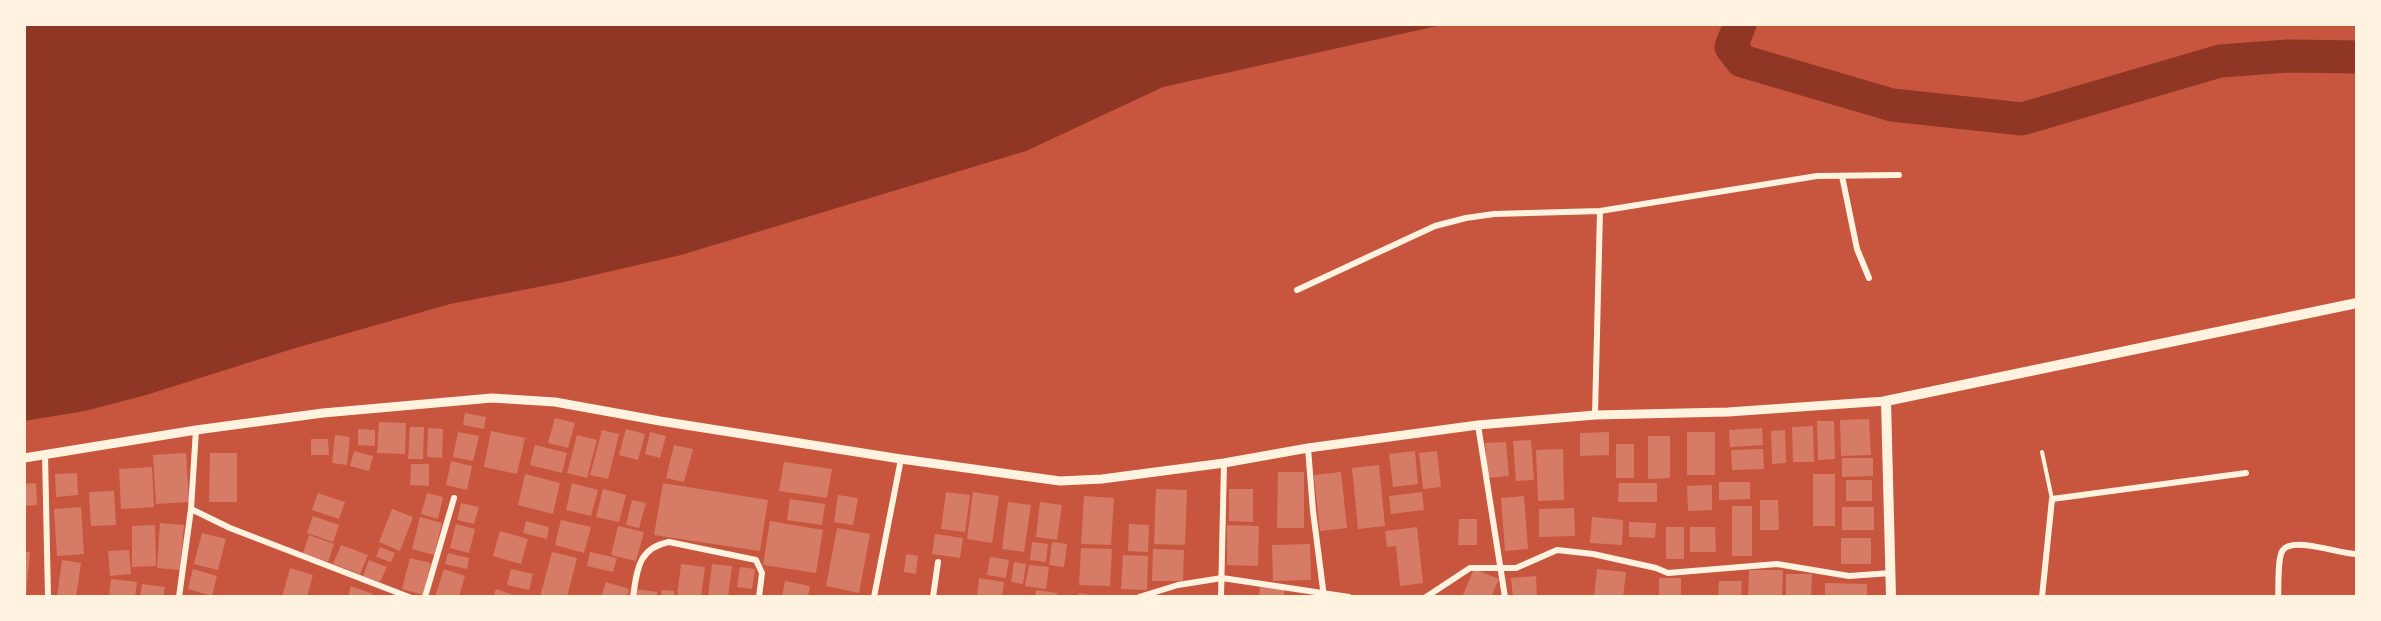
<!DOCTYPE html>
<html>
<head>
<meta charset="utf-8">
<style>
  body { margin:0 }
  #map { position:relative; width:2381px; height:621px; overflow:hidden; background:#c8553d; font-family:"Work Sans",sans-serif }
  canvas { display:block }
  .frame { position:absolute; inset:0; border:26px solid #fff3e0; pointer-events:none }
</style>
</head>
<body>
<div id="map">
<canvas width="2381" height="621"></canvas>
<div class="frame"></div>
</div>
<script>
const c = document.querySelector('canvas').getContext('2d');
c.lineJoin = 'round';
function fill(path, color) {
  c.fillStyle = color;
  c.fill(path, 'evenodd');
}
function stroke(path, color, width, dash) {
  c.strokeStyle = color;
  c.lineWidth = width;
  c.lineCap = dash ? 'butt' : 'round';
  c.setLineDash(dash || []);
  c.stroke(path);
}
const water = new Path2D(`
  M24,24H1446L1163,87L1026,151L681,255L564,282L450,304L292,349L146,395L85,411L24,421Z`);
const river = new Path2D(`
  M1740,24L1731,47L1742,61L1892,105L2022,119L2220,61L2288,56L2357,57`);
const building = new Path2D(`
  M465,413L486,417L484,429L463,425Z
  M555,418L575,423L568,448L548,443Z
  M1869,419L1871,455L1841,456L1840,420Z
  M1817,421H1834L1835,459L1818,460Z
  M379,422L406,423L405,454L377,453Z
  M1813,426L1814,462H1793L1792,427Z
  M410,427H424L423,459H408Z
  M428,428L443,429L442,458L427,457Z
  M1762,428L1763,445L1730,447L1729,430Z
  M358,429L375,430V446L358,445Z
  M626,429L645,434L638,460L619,455Z
  M602,430L619,434L608,479L590,475Z
  M1785,430L1786,463L1772,464L1771,431Z
  M491,431L525,438L517,474L484,467Z
  M458,432L479,436L473,461L453,457Z
  M650,432L666,436L660,458L645,454Z
  M1609,432V455L1580,456V433Z
  M1687,432H1715V475H1687Z
  M335,435L350,437L347,465L332,463Z
  M577,435L597,440L587,478L567,473Z
  M1648,436H1670V478L1648,479Z
  M311,439H328L329,455H311Z
  M1531,440L1534,480L1516,481L1513,441Z
  M1506,442L1509,476L1488,478L1485,443Z
  M1616,444H1634V478H1616Z
  M535,445L567,453L562,473L530,465Z
  M674,445L693,449L684,482L666,478Z
  M1563,449L1564,500L1538,501L1536,450Z
  M1763,449L1764,469L1732,470L1731,450Z
  M354,451L373,456L369,471L350,466Z
  M1415,451L1418,484L1393,487L1389,454Z
  M1437,451L1441,487L1423,489L1419,453Z
  M186,453L189,502L156,504L153,455Z
  M210,453H237V502H209Z
  M1842,458H1873V476L1842,477Z
  M451,461L472,466L467,490L446,485Z
  M784,462L832,469L827,498L779,491Z
  M411,464H429V486L410,485Z
  M1379,465L1385,526L1358,529L1352,468Z
  M152,467L154,507L121,509L119,469Z
  M1278,472H1304V528H1277Z
  M1341,472L1347,528L1320,531L1314,475Z
  M77,473L78,495L56,497L55,474Z
  M525,474L560,483L553,514L518,505Z
  M1813,474H1835V526H1813Z
  M1846,480H1872V501H1846Z
  M1719,482H1750V499L1719,500Z
  M36,483L37,505L24,506V484Z
  M572,483L598,490L591,516L566,510Z
  M663,483L768,500L760,551L654,535Z
  M1619,483H1657V502H1618Z
  M1712,485V510L1688,511L1687,486Z
  M603,489L626,495L619,522L596,517Z
  M1156,489L1187,490L1185,545L1154,544Z
  M1229,489H1253V522L1229,521Z
  M114,491L116,525L91,526L89,492Z
  M946,492L970,495L965,532L941,529Z
  M973,492L999,496L992,543L967,539Z
  M1422,492L1424,510L1391,514L1389,496Z
  M318,493L345,502L339,519L312,510Z
  M427,493L443,497L438,519L421,514Z
  M838,495L858,498L853,525L834,522Z
  M1084,496L1114,498L1111,545L1081,544Z
  M1524,496L1528,549L1505,551L1501,498Z
  M790,499L825,504L822,525L787,520Z
  M632,500L646,503L639,528L626,525Z
  M1760,500H1778L1779,530H1760Z
  M1008,502L1031,505L1024,552L1002,549Z
  M1040,502L1062,505L1057,540L1036,537Z
  M461,503L479,507L474,524L457,520Z
  M1732,506H1752V556H1732Z
  M81,507L84,554L57,556L54,509Z
  M1842,507H1874V530H1842Z
  M1574,508L1575,536L1539,537V509Z
  M392,509L413,517L400,551L379,542Z
  M313,516L339,525L333,542L307,533Z
  M420,517L442,523L434,555L412,549Z
  M1592,517L1623,520L1622,545L1590,543Z
  M1459,519H1477V545H1458Z
  M561,520L591,527L584,553L555,545Z
  M526,521L549,527L547,539L523,533Z
  M770,521L823,530L816,573L763,565Z
  M1629,522L1656,523L1655,538L1629,537Z
  M160,523L184,525L180,570L157,568Z
  M456,524L475,529L469,553L450,548Z
  M1129,524L1149,525L1148,552L1128,551Z
  M155,525L156,566L132,567V526Z
  M1227,525L1259,526L1258,566L1227,565Z
  M618,526L644,532L636,561L611,555Z
  M1417,527L1423,583L1400,586L1396,546L1387,547L1385,531Z
  M1666,527H1684V559H1666Z
  M1690,527H1715L1716,552H1690Z
  M837,528L870,534L859,593L826,586Z
  M500,531L528,539L521,564L493,556Z
  M202,533L226,539L218,570L194,564Z
  M935,534L963,538L960,558L932,554Z
  M309,535L334,544L328,562L303,553Z
  M1841,538H1871V564H1841Z
  M1032,542L1048,544L1046,562L1030,560Z
  M1052,542L1067,544L1064,567L1049,565Z
  M1310,544L1311,580L1273,581L1272,545Z
  M341,545L368,555L360,574L333,564Z
  M380,547L395,553L391,562L376,557Z
  M1081,548L1112,549L1110,586L1079,585Z
  M1153,549L1184,550L1183,581H1152Z
  M129,550L131,574L110,576L108,551Z
  M24,552H30L26,597H24Z
  M552,552L577,558L567,597H540Z
  M590,552L617,558L613,572L587,566Z
  M448,553L469,558L467,569L445,564Z
  M906,554L918,556L916,574L904,572Z
  M1123,555L1148,556L1147,590L1121,589Z
  M990,557L1009,560L1006,578L987,575Z
  M410,558L431,563L423,595L402,589Z
  M62,560L81,563L76,597H57Z
  M369,560L387,567L380,582L363,576Z
  M1014,562L1026,564L1023,584L1011,582Z
  M681,564L705,567L701,597H677Z
  M712,564L732,566L728,597H708Z
  M1029,565L1049,567L1046,589L1025,586Z
  M740,567L755,569L752,589L737,587Z
  M290,568L313,575L307,597H282Z
  M193,569L217,576L212,596L188,589Z
  M444,569L465,576L459,597H435Z
  M511,569L533,574L529,590L507,585Z
  M1474,569L1499,579L1491,597H1462Z
  M1597,569L1626,572L1623,597H1594Z
  M1749,570H1783L1782,597H1748Z
  M1786,574H1812L1811,597H1786Z
  M1536,576L1537,597H1513L1511,578Z
  M979,578L1004,582L1002,597H977Z
  M1659,578H1681V597H1659Z
  M111,579L137,582L135,597H109Z
  M785,581L810,586L808,597H782Z
  M1719,581H1742L1741,597H1718Z
  M606,582L629,589L627,597H601Z
  M1825,583L1867,584V597H1825Z
  M142,584L165,587L163,597H140Z
  M351,586L373,594L371,597H348Z
  M1260,586L1285,588L1284,597H1259Z
  M496,589L518,597H493Z
  M635,589L657,592V597H634Z
  M662,590L674,591V597H661Z
  M1036,590L1057,593L1056,597H1035Z
  M1079,593L1097,596V597H1078Z`);
const service = new Path2D(`
  M2042,452L2052,499`);
const minor = new Path2D(`
  M1842,176L1857,249L1869,278
  M1297,290L1435,226L1466,218L1494,214L1600,211
  M1595,415L1600,211L1817,176L1899,175
  M1478,425L1505,597
  M1308,448L1313,511L1324,597
  M45,454L48,597
  M191,509L230,528L409,597
  M179,597L191,509L196,430
  M425,597L454,498
  M633,597C637,570 638,548 669,542L756,560L762,573L759,597
  M874,597L901,459
  M933,597L938,562
  M1139,597L1178,585L1222,578L1349,597
  M1221,597L1224,463
  M1426,597L1470,568H1516L1557,550L1593,554L1656,568L1668,573L1777,564L1849,576L1891,573
  M2042,597L2052,499L2246,473
  M2278,597C2279,587 2277,557 2283,550C2294,536 2342,555 2357,554`);
const tertiary = new Path2D(`
  M24,458L196,430L323,413L492,398L555,402L660,421L901,459L1060,481L1102,479L1224,463L1308,448L1478,425L1595,415L1728,412L1886,401`);
const secondary = new Path2D(`
  M1891,597L1886,401L2357,303`);
fill(water, '#8f3625');
stroke(river, '#8f3625', 33);
fill(building, '#d67c66');
stroke(service, '#fff3e0', 4);
stroke(minor, '#fff3e0', 6);
stroke(tertiary, '#fff3e0', 9);
stroke(secondary, '#fff3e0', 10);
</script>
</body>
</html>
